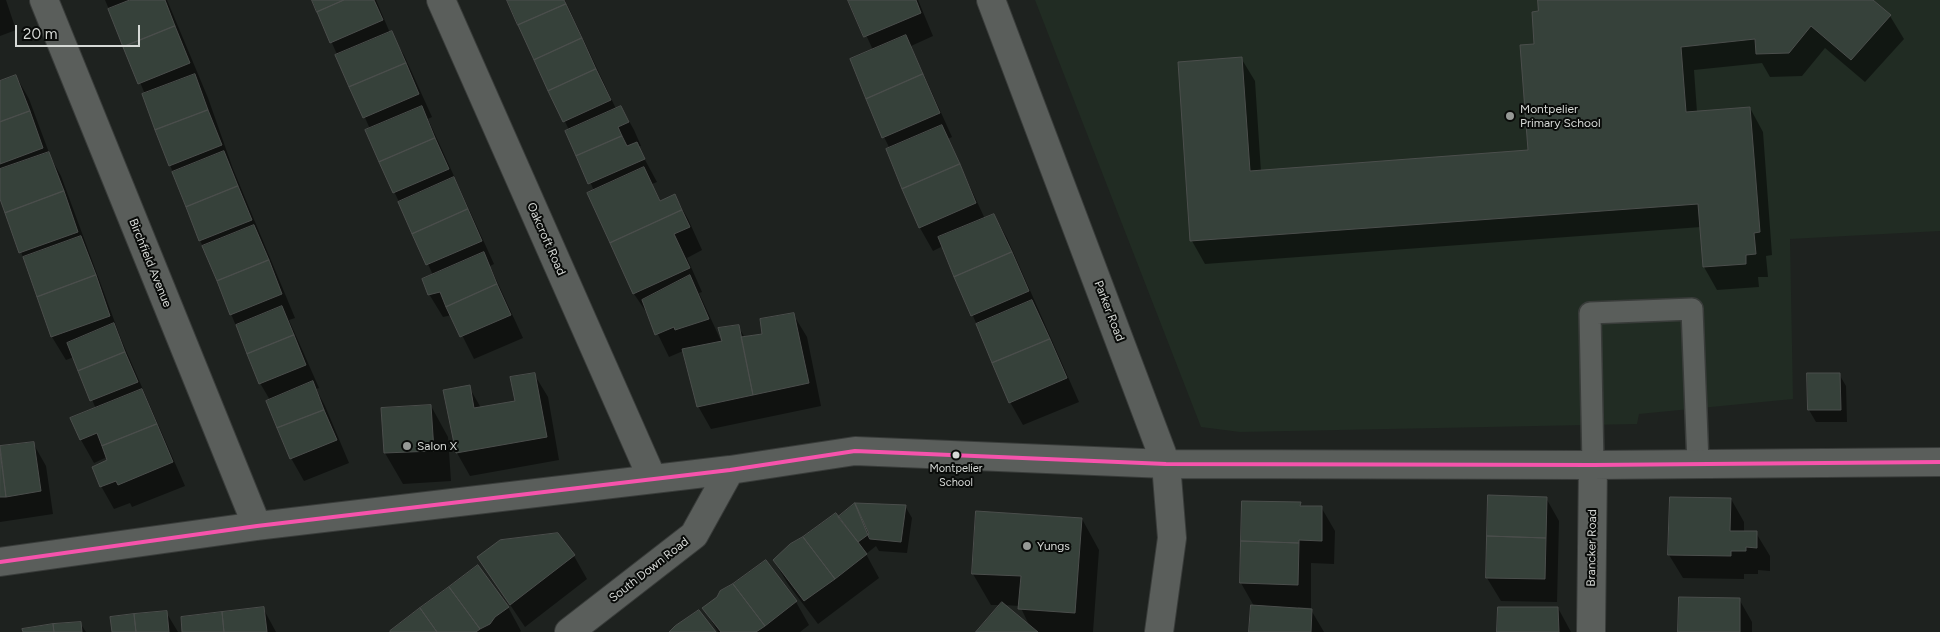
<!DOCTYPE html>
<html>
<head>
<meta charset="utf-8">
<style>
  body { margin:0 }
  #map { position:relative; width:1940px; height:632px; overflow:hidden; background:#1e221f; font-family:Figtree,sans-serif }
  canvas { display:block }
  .scale { position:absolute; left:15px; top:25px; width:125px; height:22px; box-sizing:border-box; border:2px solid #d6d9d6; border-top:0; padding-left:6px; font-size:15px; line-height:18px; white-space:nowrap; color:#d6d9d6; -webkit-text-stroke:4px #090b09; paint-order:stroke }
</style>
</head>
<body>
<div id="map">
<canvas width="1940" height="632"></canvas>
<div class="scale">20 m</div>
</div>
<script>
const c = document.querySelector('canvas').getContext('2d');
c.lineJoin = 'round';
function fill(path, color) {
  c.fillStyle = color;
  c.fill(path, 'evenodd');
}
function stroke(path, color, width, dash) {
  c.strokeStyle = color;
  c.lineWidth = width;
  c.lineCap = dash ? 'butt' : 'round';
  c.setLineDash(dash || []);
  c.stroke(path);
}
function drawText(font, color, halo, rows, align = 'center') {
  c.font = font + ' Figtree,sans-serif';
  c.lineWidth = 4;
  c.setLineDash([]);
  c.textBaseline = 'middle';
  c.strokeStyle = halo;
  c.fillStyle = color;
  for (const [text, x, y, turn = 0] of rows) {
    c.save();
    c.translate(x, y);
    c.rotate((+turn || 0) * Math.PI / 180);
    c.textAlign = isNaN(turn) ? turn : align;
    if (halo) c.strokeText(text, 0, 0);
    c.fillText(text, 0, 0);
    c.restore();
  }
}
const built = new Path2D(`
  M1035,0H1940V231L1790,239L1793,399L1639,414L1637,424L1240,432L1201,427Z`);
const shadow = new Path2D(`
  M0,0H6L16,30L0,36Z
  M105,0H167L208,98L233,169L295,318L289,320L319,388L316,389L325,406L349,463L304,481L291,458L270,400L260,383L200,240L170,165L145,94Z
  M313,0H376L390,33L404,55L432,117L428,119L494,264L490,266L523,338L474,359L452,315L443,317L429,294L433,275L366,131L370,129Z
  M508,0H565L616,109L621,107L634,130L641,146L638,147L657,182L652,184L661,202L675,196L688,219L702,250L687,258L702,292L699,293L722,343L738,326L745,338L764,335L793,314L807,337L821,406L711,429L698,406L683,351L669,357L649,316L634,294L589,193L594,191L569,130Z
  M850,0H918L933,36L911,46L952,137L948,139L985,219L994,215L1007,238L1079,402L1023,425L1010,402L943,246L933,251L920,228L888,150L890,149L884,137L873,50Z
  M1539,0H1871L1890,16L1904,39L1865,82L1825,48L1802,76L1770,77L1762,63L1694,70L1697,112L1750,108L1763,132L1772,255L1766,256L1768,277H1758L1759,287L1717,290L1704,267L1701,227L1205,264L1192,241L1179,63L1241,58L1255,81L1261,172L1529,151L1540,12Z
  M16,76L29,99L51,158L61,176L121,339L185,486L132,507L130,503L114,509L101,486L109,461L107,457L94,463L81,440L72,419L96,409L74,357L66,360L52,337L0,194V82Z
  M534,374L548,397L559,460L470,476L457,453L445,391L469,387L481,408L516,402Z
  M1839,374L1846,386L1847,422H1816L1809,410Z
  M431,406L448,437L451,481L403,484L385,453L382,409Z
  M33,443L46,466L53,514L0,522V447Z
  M1546,498L1559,521L1557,602L1501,601L1487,578Z
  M1731,499L1744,522V533H1756L1770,556V571L1758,570V574H1744V579L1683,578L1669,555Z
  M1243,502L1300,503L1302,507H1321L1335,531L1334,564L1311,563V608L1298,607V609L1311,610L1324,632H1251L1254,606L1241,583Z
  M905,506L912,518L907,553L879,551L876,546L866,554L879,578L818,624L788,584L774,561L838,518Z
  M977,512L1082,519L1099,550L1093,632H978L1001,605H991L973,574ZM1004,605L1020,606L1030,627Z
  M574,556L587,579L525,627L478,557Z
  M765,562L796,602L809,625L800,632H718L704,608Z
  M1739,599L1752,622V632H1680Z
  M508,607L521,631L520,632H391Z
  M263,608L276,632H184Z
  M1558,608L1571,632H1498Z
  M166,612L178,632H113Z
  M80,623L86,632H24Z`);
const building = new Path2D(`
  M130,0H165L175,26L123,47L108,9Z
  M312,0H344L317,12Z
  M344,0H374L383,20L330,43L317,12Z
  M507,0H564L566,4L518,25Z
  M848,0H916L921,13L864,37Z
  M1538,0H1873L1891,15L1851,60L1811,26L1789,53L1756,54L1755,39L1681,47L1686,112L1750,107L1760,232L1754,233L1756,254L1746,255V264L1703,267L1698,204L1190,241L1178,62L1242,57L1250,171L1528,150L1520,45L1534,44L1532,12L1538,11Z
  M566,4L582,38L534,60L518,25Z
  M175,26L190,63L138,84L123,47Z
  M392,31L406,63L349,87L335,55Z
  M906,35L923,74L866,99L850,59Z
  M582,38L596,69L548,91L534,60Z
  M406,63L419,94L363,118L349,87Z
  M596,69L611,100L563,122L548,91Z
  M195,74L208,110L155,130L142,94Z
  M923,74L940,113L882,138L866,99Z
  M16,75L30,111L0,122V81Z
  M422,106L435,138L379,162L365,130Z
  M621,106L629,122L618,127L622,136L576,156L565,131Z
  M208,110L222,145L169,166L155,130Z
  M30,111L43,148L0,164V122Z
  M942,125L960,164L902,189L886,149Z
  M622,136L627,146L637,142L645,159L588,184L576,156Z
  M435,138L449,169L393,193L379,162Z
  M224,151L238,186L186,207L172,172Z
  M49,152L64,191L5,213L0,199V169Z
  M960,164L976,203L919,228L902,189Z
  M644,167L660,201L675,194L682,210L610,243L587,193Z
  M454,177L468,209L412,234L398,202Z
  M238,186L252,220L199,241L186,207Z
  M64,191L78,232L19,253L5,213Z
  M468,209L482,241L426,265L412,234Z
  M682,210L690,227L674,234L690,268L633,294L610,243Z
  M994,214L1012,252L954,277L938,237Z
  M254,225L269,260L217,281L202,246Z
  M81,236L96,275L37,297L23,257Z
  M484,252L497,284L446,307L440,292L428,295L422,279Z
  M1012,252L1029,291L971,316L954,277Z
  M269,260L282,294L230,315L217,281Z
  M96,275L110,316L51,337L37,297Z
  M690,275L709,319L675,330L674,327L655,335L642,300Z
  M497,284L511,315L460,337L446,307Z
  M1032,300L1050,339L992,363L976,324Z
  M282,306L294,335L247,354L236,325Z
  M794,313L809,383L753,395L741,337L762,334L760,319Z
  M114,323L125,352L78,371L67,343Z
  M739,325L753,395L697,407L682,349L722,341L718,328Z
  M294,335L306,365L259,384L247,354Z
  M1050,339L1067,378L1009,403L992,363Z
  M125,352L138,382L90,401L78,371Z
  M535,373L547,437L456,453L443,390L470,385L474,408L515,401L510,377Z
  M1807,373H1840L1841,410H1808Z
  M313,381L324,410L277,428L266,401Z
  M142,389L157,424L102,446L97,433L80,440L70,418Z
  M431,405L434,451L384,453L381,408Z
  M324,410L337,440L290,459L277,428Z
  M157,424L173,462L118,485L116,481L100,487L92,467L107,460L102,446Z
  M34,442L41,491L6,497L0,446Z
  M0,451L6,497H0Z
  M1488,495L1547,497L1546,538L1487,536Z
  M1670,497L1731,498L1730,531H1757V548L1746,547V551H1731V556L1668,555Z
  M1242,501L1301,502L1300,506H1322V541L1299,540V543L1241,541Z
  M855,503L906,505L901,542L870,539Z
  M855,503L869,534L858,542L838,517Z
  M976,511L1082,518L1075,613L1018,609L1021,576L972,574Z
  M836,513L867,554L835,579L803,537Z
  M558,533L575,555L510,605L477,557L500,540Z
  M1487,536L1546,538L1545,579L1486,578Z
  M803,537L835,579L804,601L773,560L790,544Z
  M1241,541L1299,543L1298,585L1240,583Z
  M766,560L797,601L765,626L733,584Z
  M478,565L509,607L495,617L490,624L480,629L449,587Z
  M733,584L765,626L756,632H721L702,608L717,597L720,591Z
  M449,587L480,629L476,632H437L420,608Z
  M1679,597L1740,598V632H1678Z
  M1002,602L1038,632H976Z
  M1251,605L1312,609L1311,632H1249Z
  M264,607L267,632H224L222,612Z
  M1498,607H1558L1559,632H1497Z
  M420,608L437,632H390V631Z
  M699,610L716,632H669L675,626Z
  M167,611L169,632H136L134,614Z
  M222,612L224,632H182L181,617Z
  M134,614L136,632H112L110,617Z
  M81,622L82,632H54L53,624Z
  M53,624L54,632H23L22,629Z`);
const service = new Path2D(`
  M1593,465L1590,313L1692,309L1698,464`);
const minor = new Path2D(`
  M44,0L257,526
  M441,0L652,478
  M991,0L1166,464L1172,538L1159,632
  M0,562L257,526L730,470L855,451L1166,464L1593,465L1940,462
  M569,632L694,535L730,470
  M1591,632L1593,465`);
const bus1 = new Path2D(`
  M0,562L257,526L730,470L855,451L1166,464L1593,465L1940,462`);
const markers = [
  [1510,116,5,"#969996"],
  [407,446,5,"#969996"],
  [956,455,4.5,"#d6d9d6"],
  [1027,546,5,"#969996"]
];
const busNames = [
  ["Montpelier",956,469],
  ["School",956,483]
];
const poiNames = [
  ["Montpelier",1520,109],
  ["Primary School",1520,123],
  ["Salon X",417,446],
  ["Yungs",1037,546]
];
const streetNames = [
  ["Oakcroft Road",546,239,66],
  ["Birchfield Avenue",150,263,68],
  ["Parker Road",1109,311,69],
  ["Brancker Road",1592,548,-89],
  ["South Down Road",649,570,-38]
];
fill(built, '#212c23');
fill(shadow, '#0007');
fill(building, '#36413a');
stroke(building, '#4b4e4c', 1);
stroke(service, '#393c3a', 24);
stroke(minor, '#393c3a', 30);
stroke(service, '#5a5e5b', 21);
stroke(minor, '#5a5e5b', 28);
stroke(bus1, '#f653ac', 4);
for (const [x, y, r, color] of markers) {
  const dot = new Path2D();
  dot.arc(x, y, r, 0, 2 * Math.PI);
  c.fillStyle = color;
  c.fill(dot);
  stroke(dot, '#090b09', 2);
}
drawText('11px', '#d6d9d6', '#090b09', busNames);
drawText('12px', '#d6d9d6', '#090b09', poiNames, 'left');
drawText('12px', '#d6d9d6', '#090b09', streetNames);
</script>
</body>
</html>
